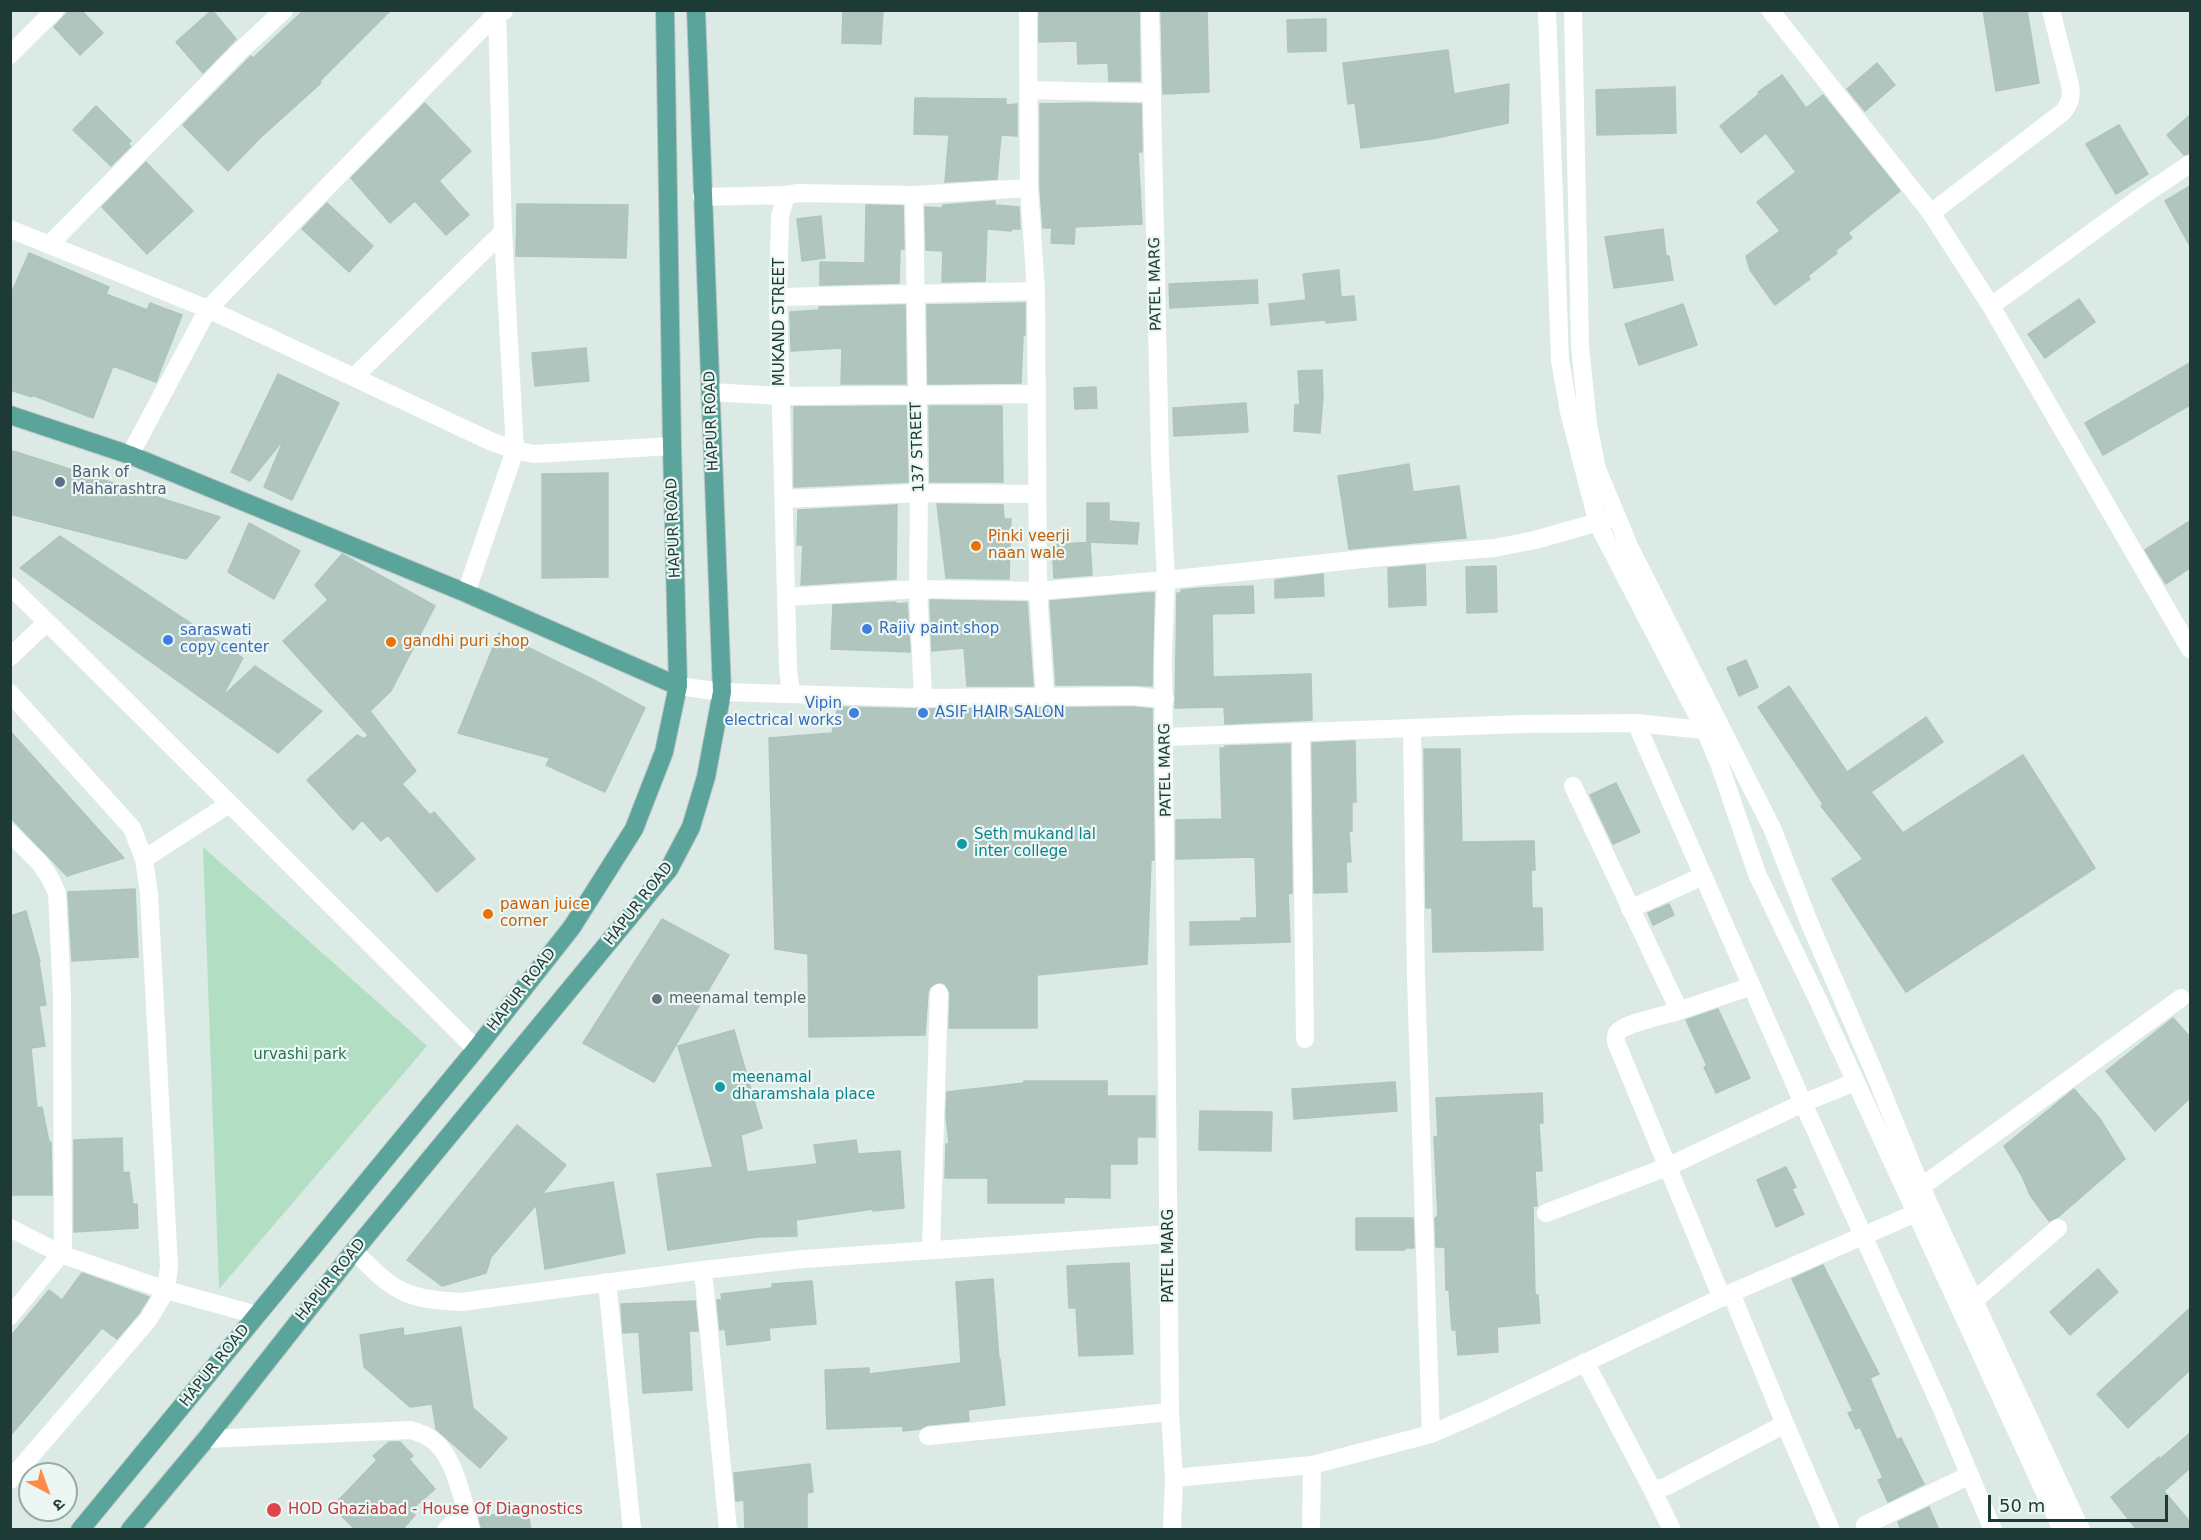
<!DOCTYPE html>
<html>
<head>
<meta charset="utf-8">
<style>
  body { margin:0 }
  #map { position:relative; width:2201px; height:1540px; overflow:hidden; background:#dceae5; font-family:"DejaVu Sans","Noto Sans Devanagari",sans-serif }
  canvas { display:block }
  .frame { position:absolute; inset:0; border:12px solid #1d3a36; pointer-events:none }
  .north { position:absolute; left:18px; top:1462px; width:60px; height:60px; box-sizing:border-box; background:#ecf7f3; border:2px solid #99aba7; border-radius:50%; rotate:139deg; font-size:16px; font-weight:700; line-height:24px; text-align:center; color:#1d3a36 }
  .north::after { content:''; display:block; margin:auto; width:21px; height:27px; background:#ff8945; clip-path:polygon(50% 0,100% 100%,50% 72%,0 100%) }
  .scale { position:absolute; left:1988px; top:1495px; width:180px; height:27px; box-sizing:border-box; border:3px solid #1d3a36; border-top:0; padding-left:8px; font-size:18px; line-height:21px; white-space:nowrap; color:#1d3a36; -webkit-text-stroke:4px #ecf7f3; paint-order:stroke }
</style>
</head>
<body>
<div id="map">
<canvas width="2201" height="1540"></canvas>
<div class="frame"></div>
<div class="north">उ</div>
<div class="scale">50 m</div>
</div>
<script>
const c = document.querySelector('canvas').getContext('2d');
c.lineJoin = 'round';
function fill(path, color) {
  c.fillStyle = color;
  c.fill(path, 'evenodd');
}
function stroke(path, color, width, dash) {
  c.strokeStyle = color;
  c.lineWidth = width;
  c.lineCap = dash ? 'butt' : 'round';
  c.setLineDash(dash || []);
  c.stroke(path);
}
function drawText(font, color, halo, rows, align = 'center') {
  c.font = font + ' "DejaVu Sans",sans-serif';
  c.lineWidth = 4.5;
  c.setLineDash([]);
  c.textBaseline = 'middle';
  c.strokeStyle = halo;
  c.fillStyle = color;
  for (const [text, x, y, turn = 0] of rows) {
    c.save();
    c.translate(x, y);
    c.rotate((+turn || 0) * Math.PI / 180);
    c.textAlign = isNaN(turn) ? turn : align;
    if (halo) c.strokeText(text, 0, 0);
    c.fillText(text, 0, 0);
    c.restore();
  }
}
const green = new Path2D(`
  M203,847L427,1046L219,1289Z`);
const building = new Path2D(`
  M70,10H81L103,33L80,55L54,27Z
  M212,10L236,39L203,73L176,42Z
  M304,10H391L319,82L321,83L260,138L228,171L183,125L246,61L251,56L253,58Z
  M843,10H883L881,44L842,43Z
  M1039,10H1139L1140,81H1109L1108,63L1078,64L1077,41L1039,42Z
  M1161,10H1207L1209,92L1163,94Z
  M1983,10H2027L2039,83L1996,91Z
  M1326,19V51L1288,52L1287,20Z
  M1448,50L1454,94L1509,84L1508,123L1432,139L1361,148L1355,103L1348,104L1343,63Z
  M1877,63L1895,85L1865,111L1847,89Z
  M1782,75L1806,108L1823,95L1900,191L1848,233L1852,238L1835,251L1837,253L1808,276L1810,279L1775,305L1750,270L1746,256L1780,231L1757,202L1796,172L1766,133L1741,153L1720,126L1759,94L1758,92Z
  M1675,87L1676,133L1597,135L1596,90Z
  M915,98L1006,99V105L1017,104V136L1001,135L997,179L945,182L949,135L914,134Z
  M425,103L471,151L439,181L469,215L446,235L415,201L390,223L351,178Z
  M1087,103L1141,104L1142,152H1138L1142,224L1075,227L1074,244L1051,243L1052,228H1043L1040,188V104Z
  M96,106L131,141L128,144L131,146L111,166L73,130Z
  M2190,115V153L2184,155L2167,135Z
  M2119,125L2148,174L2116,194L2086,144Z
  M146,162L193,211L147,254L102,207Z
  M2190,186V246L2165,201Z
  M995,201V205L1019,207L1020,229H1012L1011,231L987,229L985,281L942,282L943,251L926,250L925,207L942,208L943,205Z
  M327,203L373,246L349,272L302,229Z
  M517,204L628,205L626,258L516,256Z
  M866,205L903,206L904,249H900L899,283L820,285V262L865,263Z
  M821,216L825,258L802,261L797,219Z
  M1663,229L1666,256H1669L1673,280L1614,288L1605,237Z
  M29,253L109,287L106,294L147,310L150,303L182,315L156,382L113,366L93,418L32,395V397L10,390V296Z
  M1339,270L1341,297L1354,296L1356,320L1326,323V320L1271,325L1269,304L1306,300L1303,274Z
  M1257,280L1258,303L1170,308L1169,284Z
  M2079,299L2095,322L2045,358L2028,334Z
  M1025,303V335H1023L1021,383L928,384L927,305Z
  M1683,304L1697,345L1639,365L1625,324Z
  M905,305L906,384H841L842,348L791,351L790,312L819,310V307Z
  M586,348L589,381L535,386L532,353Z
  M2190,363V405L2103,455L2085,423Z
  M1322,370L1323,396L1320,433L1294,431L1295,405H1300L1298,371Z
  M278,374L339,403L292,500L264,487L284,439L250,481L231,472Z
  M1096,387L1097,408L1075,409L1074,388Z
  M1246,403L1248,432L1174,436L1173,408Z
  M906,406L908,482L794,487V407Z
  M929,406H1002L1003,482H930Z
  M10,450L220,517L186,559L10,514Z
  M1409,464L1413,492L1459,486L1466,538L1349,549L1338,476Z
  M608,473V577L542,578V474Z
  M1087,503H1109V521L1139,523L1137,544L1087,542Z
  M937,504L1003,505L1004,519H1011L1009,579L946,578Z
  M897,505L896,579L801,585L803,545H797L798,510Z
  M2190,521V568L2166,584L2145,550Z
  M249,523L300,551L274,599L228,572Z
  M60,536L243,658L222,697L255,666L322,711L278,753L20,568Z
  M1090,542L1092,575L1054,578L1052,545Z
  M342,554L435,606L391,691L370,711L416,771L402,784L430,815L434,812L475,859L437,892L388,835L381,841L362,820L353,830L307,780L357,735L364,739L368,735L283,641L328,600L315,585Z
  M1425,565L1426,605L1389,607L1388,568Z
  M1496,566L1497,612L1467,613L1466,567Z
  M1323,574L1324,596L1275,598V580Z
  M1253,586L1254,613L1212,614L1213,677L1311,674L1312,720L1225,724L1224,707L1175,708L1177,593H1181V590L1201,588Z
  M1146,593H1154L1152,686L1133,685H1056L1050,601Z
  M930,600L1027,602L1033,686H967L964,648L932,651Z
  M896,602V604L907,603L910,652L831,649L833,605Z
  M499,633L594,680L645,708L605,792L546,765L550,758L458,733Z
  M1746,660L1758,687L1739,696L1727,668Z
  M1789,686L1847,772L1926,717L1943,742L1871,792L1903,833L2023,755L2095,868L1906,992L1832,879L1863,859L1821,806L1823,804L1758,707Z
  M838,707L923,709L1133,707L1152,709L1154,860H1151L1147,964L1037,975V1028H949L950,993L945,984L939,982L930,987L928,992L925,1035L809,1037L808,954L775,949L769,738L832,733Z
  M10,731L124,858L67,876L10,817Z
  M1355,741L1356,802H1352V831H1349L1351,862H1346L1347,892L1314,893L1312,743Z
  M1290,744L1292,893L1288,894L1290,942L1190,945V922L1241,921V918H1257L1255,857L1176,859V820L1222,819L1220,748H1225V746Z
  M1424,749H1460L1462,842L1534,841L1535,870H1531L1532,908H1542L1543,950L1433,952L1432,908H1426Z
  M1616,783L1640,832L1613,844L1590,795Z
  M135,889L138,957L72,961L68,892Z
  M1669,904L1674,915L1653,925L1648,913Z
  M26,911L40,962H39L46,1005L39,1006L45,1046L31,1048L37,1108L42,1107L49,1142H51L52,1195H10V916Z
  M662,919L729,955L654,1082L583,1043Z
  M1718,1009L1750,1078L1716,1093L1704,1067L1707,1066L1686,1020Z
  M2173,1018L2190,1037V1098L2155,1131L2106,1071Z
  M734,1030L762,1128L741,1135L747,1172L817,1164L814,1145L856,1140L858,1154L900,1151L904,1208L873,1211V1209L796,1220L797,1236L758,1237L668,1250L657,1174L713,1167L678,1046Z
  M1024,1081H1107V1096H1155V1137H1137V1164H1110V1198L1064,1197V1203H988V1178H945L946,1144H949L946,1115L947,1092L1024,1083Z
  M1395,1082L1397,1111L1294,1119L1292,1089Z
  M2074,1089L2100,1119L2125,1159L2058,1217L2049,1221L2030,1195L2022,1176L2004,1146Z
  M1542,1093L1543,1123H1539L1542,1171H1535L1537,1206H1533L1535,1295H1538L1540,1323L1497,1327L1498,1352L1458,1355L1456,1330H1452L1449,1290H1446L1445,1247H1436L1435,1218L1438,1216L1434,1137L1438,1136L1436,1098Z
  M1200,1111L1272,1112L1271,1151L1199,1150Z
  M517,1125L566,1165L542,1194L613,1182L625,1253L545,1269L536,1205L491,1257L486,1273L442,1286L407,1260Z
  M122,1138L123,1173L129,1172L133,1204H137L138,1228L74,1232V1140Z
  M1786,1167L1796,1187L1792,1189L1804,1214L1776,1227L1757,1180Z
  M1356,1218H1413L1414,1248H1405V1250H1356Z
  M1129,1263L1133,1354L1079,1356L1076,1308H1069L1067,1266Z
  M1823,1265L1879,1374L1870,1378L1897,1440L1901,1438L1924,1484L1888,1502L1878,1480L1883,1478L1860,1427L1856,1429L1848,1413L1853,1411L1792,1279Z
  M2098,1269L2118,1292L2070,1335L2050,1312Z
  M82,1273L149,1297L139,1313L117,1339L102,1328L10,1436V1337L49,1290L62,1300Z
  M993,1279L999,1360L1000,1359L1005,1405L968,1410L969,1421L927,1425L920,1429L903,1431V1426L827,1429L825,1370L869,1368V1374L961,1363L956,1282Z
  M812,1281L816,1324L769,1328L770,1340L727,1345L725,1329L720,1330L717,1300H722L721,1294L772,1288V1284Z
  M695,1301L698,1331H689L692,1390L643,1393L639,1332L623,1333L621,1304Z
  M2190,1308V1370L2128,1428L2097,1394Z
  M461,1327L473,1408L507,1438L480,1468L436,1429L432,1404L410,1407L364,1367L360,1335L403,1328L404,1336Z
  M2190,1433V1468L2164,1491L2190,1522V1530H2137L2111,1497L2159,1457L2160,1459Z
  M389,1442H400L413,1456L409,1459L435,1489L411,1510L415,1515L402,1530H356L332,1507L377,1460L373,1456Z
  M810,1464L813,1492L807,1493V1530H745L744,1500L736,1501L734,1473Z
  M527,1507L531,1530H482L479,1518Z
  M1929,1507L1939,1530H1901L1898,1522Z`);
const minor = new Path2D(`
  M1028,10L1029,188L1036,291L1038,591L1045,696
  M1150,10L1160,458L1166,580L1163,652L1170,1412L1174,1478L1172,1530
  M1547,10L1560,360L1569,412L1598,524L1705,730L1720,766L1757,874L1818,1000L2062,1530
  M1573,10L1580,346L1588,425L1597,469L1629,546L1772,828L1809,922L1874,1072L1921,1187L2081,1530
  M1770,10L1931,213L1991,306L2190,649
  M10,55L55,10
  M1029,90L1152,93
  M914,195L919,493L918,589L923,698
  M702,197L786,195
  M1931,213L2063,112C2070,103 2072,97 2070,85L2051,10
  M10,229L208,309L490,441L515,450L534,454L672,446
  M49,245L238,53L284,10
  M778,297L1036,291
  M1991,306L2142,196L2190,164
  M354,377L503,232
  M711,392L780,396L1037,394
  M130,455L208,309L498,12L504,11
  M784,499L919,493L1037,494
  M10,586L47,622L10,657
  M466,593L515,450L503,232L497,10
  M787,597L918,589L1038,591L1166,580L1372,558L1494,548L1535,540L1609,519
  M47,622L476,1049
  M678,686L722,692L923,698L1133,696L1165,699
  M10,693L132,828L144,859L149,894L169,1266L166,1290L148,1320L10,1480
  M791,694L788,668L778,297L780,217L786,195L798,193L914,195L1029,188
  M1636,723L1803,1103L1941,1407L1993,1530
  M1412,728L1416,978L1431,1434
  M1301,732L1305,1039
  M1165,737L1523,724L1636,723L1713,731
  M1573,786L1676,1004L1675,1012C1663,1016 1624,1023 1617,1033C1615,1036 1616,1038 1616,1042L1722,1298
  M10,833L39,862L49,876L57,893L62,996L63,1255
  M144,859L229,804
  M1630,909L1703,876
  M1675,1012L1752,986
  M1921,1187L2181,998
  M1546,1213L1667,1167L1803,1103L1855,1082
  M10,1228L63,1255L166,1290L257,1315
  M931,1250L939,993
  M354,1251C394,1291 403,1299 461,1302L703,1270L803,1259L1169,1234
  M703,1270L728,1530
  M607,1282L632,1530
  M1731,1293L1785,1424L1831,1530
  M1975,1300L2058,1228
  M10,1316L61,1254
  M1585,1362L1651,1487L1657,1489L1667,1486L1785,1424
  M928,1436L1170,1412
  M206,1439L411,1430C416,1432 423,1434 428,1437C455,1452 463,1502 471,1530
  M1174,1478L1312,1465L1431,1434L1484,1411L1731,1293L1916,1213
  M1651,1487L1672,1530
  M1865,1525L1968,1476
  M446,1530L466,1511
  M1311,1530L1312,1465`);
const major = new Path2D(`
  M10,415L130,455L466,593L678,686
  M80,1530L476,1049L572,927L634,829L664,752L678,686L672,446L665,10
  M130,1530L206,1439L354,1251L669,869L691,827L706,777L722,692L696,10`);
const markers = [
  [60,482,6,"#5c6f8a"],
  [976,546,6,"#e8710a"],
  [867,629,6,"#3f7fe0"],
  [168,640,6,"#3f7fe0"],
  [391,642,6,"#e8710a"],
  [854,713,6,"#3f7fe0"],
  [923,713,6,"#3f7fe0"],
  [962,844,6,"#0f9aa8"],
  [488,914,6,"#e8710a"],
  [657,999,6,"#6b7280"],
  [720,1087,6,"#0f9aa8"],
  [274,1510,8,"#e0444e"]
];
const streetNames = [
  ["PATEL MARG",1156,284,-91],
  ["MUKAND STREET",780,322,-90],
  ["HAPUR ROAD",712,421,-92],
  ["137 STREET",918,447,-92],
  ["HAPUR ROAD",674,528,-92],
  ["PATEL MARG",1166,770,-91],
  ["HAPUR ROAD",639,904,-52],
  ["HAPUR ROAD",522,990,-52],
  ["PATEL MARG",1169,1256,-90],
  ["HAPUR ROAD",331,1280,-51],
  ["HAPUR ROAD",215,1366,-51]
];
const serviceNames = [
  ["Bank of",72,473],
  ["Maharashtra",72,490]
];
const foodNames = [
  ["Pinki veerji",988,537],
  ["naan wale",988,554],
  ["gandhi puri shop",403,642],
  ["pawan juice",500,905],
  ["corner",500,922]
];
const shopNames = [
  ["Rajiv paint shop",879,629],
  ["saraswati",180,631],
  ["copy center",180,648],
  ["Vipin",842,704,"right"],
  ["electrical works",842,721,"right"],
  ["ASIF HAIR SALON",935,713]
];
const cultureNames = [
  ["Seth mukand lal",974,835],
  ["inter college",974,852],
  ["meenamal",732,1078],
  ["dharamshala place",732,1095]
];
const worshipNames = [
  ["meenamal temple",669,999]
];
const parkNames = [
  ["urvashi park",300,1055]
];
const healthNames = [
  ["HOD Ghaziabad - House Of Diagnostics",288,1510]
];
fill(green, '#b2dec3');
fill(building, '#b1c5bf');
stroke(building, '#aec4be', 1.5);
stroke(major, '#bbc4c3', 20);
stroke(minor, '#fff', 18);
stroke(major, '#5ba49b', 18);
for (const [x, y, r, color] of markers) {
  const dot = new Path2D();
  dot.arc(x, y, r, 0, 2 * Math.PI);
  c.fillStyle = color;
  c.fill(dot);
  stroke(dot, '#ecf7f3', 2);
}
drawText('15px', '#1d3a36', '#ecf7f3', streetNames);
drawText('15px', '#4e5e75', '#ecf7f3', serviceNames, 'left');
drawText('15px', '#c56008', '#ecf7f3', foodNames, 'left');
drawText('15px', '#366cbe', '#ecf7f3', shopNames, 'left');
drawText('15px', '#0d838f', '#ecf7f3', cultureNames, 'left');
drawText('15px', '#5b616d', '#ecf7f3', worshipNames, 'left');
drawText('15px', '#23754d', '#ecf7f3', parkNames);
drawText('15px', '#be3a42', '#ecf7f3', healthNames, 'left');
</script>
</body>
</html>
